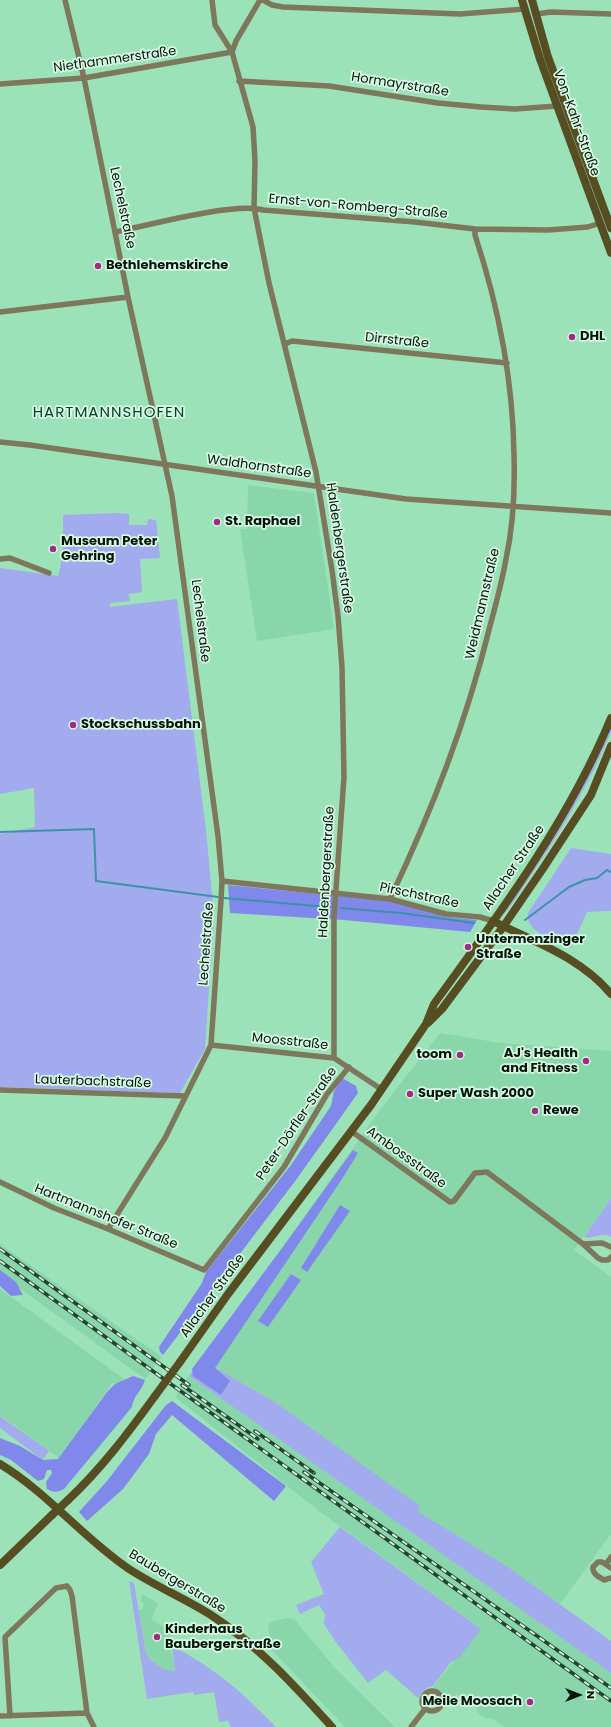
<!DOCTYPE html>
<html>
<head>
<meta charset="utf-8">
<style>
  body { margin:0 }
  #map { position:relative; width:611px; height:1727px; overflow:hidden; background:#9ce2b9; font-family:Poppins,sans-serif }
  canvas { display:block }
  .north { position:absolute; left:559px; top:1675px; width:40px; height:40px; -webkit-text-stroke:3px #d8fae5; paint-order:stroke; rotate:90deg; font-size:11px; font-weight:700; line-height:16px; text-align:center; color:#001407 }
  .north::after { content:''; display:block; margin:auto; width:14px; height:18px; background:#001407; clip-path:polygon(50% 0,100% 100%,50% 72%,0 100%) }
</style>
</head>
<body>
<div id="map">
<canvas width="611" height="1727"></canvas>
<div class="north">N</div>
</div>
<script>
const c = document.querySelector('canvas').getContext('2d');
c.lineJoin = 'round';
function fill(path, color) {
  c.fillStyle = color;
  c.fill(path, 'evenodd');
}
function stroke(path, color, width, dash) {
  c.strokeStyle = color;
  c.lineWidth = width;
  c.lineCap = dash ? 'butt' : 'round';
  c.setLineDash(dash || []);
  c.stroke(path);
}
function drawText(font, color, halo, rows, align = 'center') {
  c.font = font + ' Poppins,sans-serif';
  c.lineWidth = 3.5;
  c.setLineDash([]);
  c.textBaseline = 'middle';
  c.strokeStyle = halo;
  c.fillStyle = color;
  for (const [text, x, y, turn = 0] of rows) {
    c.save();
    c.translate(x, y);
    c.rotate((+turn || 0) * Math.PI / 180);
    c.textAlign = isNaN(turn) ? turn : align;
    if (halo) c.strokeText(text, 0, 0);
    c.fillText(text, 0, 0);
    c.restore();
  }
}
const built = new Path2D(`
  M248,485L314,493L334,629L257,641L240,529H247Z
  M440,1033L501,1043L611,1051V1199L574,1250L611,1277V1534L560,1604L508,1567L416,1511L419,1506L275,1402L202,1360L380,1110Z
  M0,1244L162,1357L145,1379L0,1274Z
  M0,1289L124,1379L119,1386L113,1382L59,1458L0,1415Z
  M189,1376L611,1673V1727H504L491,1718L487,1719L477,1712L478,1709L457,1694L450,1704L446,1702L444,1693L433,1687L480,1628L319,1511L175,1397Z
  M142,1594L158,1603L151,1620L168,1628L175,1671H167L157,1665L146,1653L139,1610H142L144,1604L141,1602Z
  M288,1618L294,1619L335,1668L395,1727H345L271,1649L268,1624L273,1621Z`);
const green = new Path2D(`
  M116,513L129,514V525H147L148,519L156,520L160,558L140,559L142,592L129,594L130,601L111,603L109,607L177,599L206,830L214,917L205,1049L180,1093L0,1087V834L35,827L34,788L0,794V568L58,576L63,555V515Z
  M611,721V732C584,797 546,855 505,914L504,913L545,853L547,845Z
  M571,848L611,854V911L587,912L571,948C555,940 525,933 528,913Z
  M611,1199V1237C602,1231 593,1240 584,1237Z
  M202,1360L275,1402L420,1506L417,1511L508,1567L611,1641V1673L189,1376Z
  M0,1416L49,1451L43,1460L0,1428Z
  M340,1527L481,1629L459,1658L451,1662L433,1686C425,1688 422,1691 418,1698L386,1670L368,1683L335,1641L324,1624L325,1614L319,1605L300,1614L296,1605L324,1594L311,1562Z
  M129,1581L134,1583L146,1653C153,1663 162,1671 175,1671L172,1646C216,1669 241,1691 276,1727H230L229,1721L219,1722L214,1692L194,1695L193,1692L147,1699Z`);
const forest = new Path2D(`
  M228,885L390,901L447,917L477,920L470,932L344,920L230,913Z
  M342,1078L356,1086L358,1093L296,1180L163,1355L160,1352L159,1347L202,1283L206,1272L291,1165L331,1106L334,1091Z
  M353,1150L358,1153L342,1179L215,1368L230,1381L221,1395L193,1376L192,1369L288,1240Z
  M340,1205L350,1211L307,1272L301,1268Z
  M0,1270L16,1282L23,1295L11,1296L0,1286Z
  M291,1274L301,1280L268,1327L258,1321Z
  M133,1376L145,1380C142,1391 133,1396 132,1407L64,1489C57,1492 54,1493 47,1489L46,1482L52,1473L51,1470H47L44,1479L38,1481L11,1460L0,1455V1438L20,1446L43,1460L58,1459L107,1392L115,1384Z
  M172,1401L286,1486L274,1501L172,1415L156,1434L149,1454L123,1489L87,1521L79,1512L107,1481L166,1405Z`);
const stream = new Path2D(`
  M0,832L94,829L96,881L218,897
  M224,898L328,907
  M341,908L401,913L474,923
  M525,920L569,887L585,880L597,878L607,870L611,872`);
const street = new Path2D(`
  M65,0L84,78L128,297L172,496L218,836L222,881L221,900L211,1045L165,1138L108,1229
  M212,0L215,25L232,52L253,127L255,161L254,208L269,283L316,472L332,570L338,616L342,667L344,777L334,917V1058
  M263,0L272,5L283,7L460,14L525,9
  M536,14L551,12L611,14
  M232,52L236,41L260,0
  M239,81L329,86L438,103L481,107L515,109L557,106
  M0,84L84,78L232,52
  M116,232C148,225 235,202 263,210L415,222L475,229L548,230L588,227L600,223
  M0,312L128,297
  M285,344L292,341L507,363
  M0,442L30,445L406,499L611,513
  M0,559L10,558L49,573
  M222,881L390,899L446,914L480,917L493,921
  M390,899C433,808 466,723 490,626C496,604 502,582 506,559C513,527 515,488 514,455C513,379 499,308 475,235V229
  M211,1045L334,1058L381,1089
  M0,1090L185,1096
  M351,1131L450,1202L454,1201L475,1173L487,1172L583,1244L598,1258L602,1260H608L611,1257
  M0,1182L54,1208L108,1229L204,1270L284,1167L327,1094L349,1067
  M583,1244L602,1243L611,1247
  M606,1564L611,1557
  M611,1568L602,1562H598L593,1567C592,1574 599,1577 604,1580L611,1578
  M422 1701a10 10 0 1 1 20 0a10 10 0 1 1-20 0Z
  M0,1716L87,1713
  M10,1716L5,1637L56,1588L67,1586L70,1590L72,1596L87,1713L94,1727
  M411,1727L425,1709`);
const secondary = new Path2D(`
  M522,0L540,59L611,253
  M532,0L548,57L611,228
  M493,921C534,942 580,957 611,994
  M428,1023L442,1009L503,927L544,867L591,795L611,746
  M180,1362L228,1294L371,1105L426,1024L434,1004C500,913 568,822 611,718
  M0,1464C48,1493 83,1538 129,1569C155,1586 184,1598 211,1615C259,1646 294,1685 332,1727
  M68,1500C102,1468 128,1433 155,1396
  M0,1565L52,1515`);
const rail = new Path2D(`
  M0,1249L189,1385
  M0,1261L611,1701
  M182,1385L258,1439
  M255,1431L314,1473
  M304,1472L611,1688`);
const secondaryBridge = new Path2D(`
  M155,1396L180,1362
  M52,1515L68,1500`);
const markers = [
  [98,266,4,"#9f2b87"],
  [572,337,4,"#9f2b87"],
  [217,522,4,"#9f2b87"],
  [53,549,4,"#9f2b87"],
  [73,725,4,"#9f2b87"],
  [468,947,4,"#9f2b87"],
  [460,1055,4,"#9f2b87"],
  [586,1061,4,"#9f2b87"],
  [410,1094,4,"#9f2b87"],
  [535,1111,4,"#9f2b87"],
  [157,1637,4,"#9f2b87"],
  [530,1702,4,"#9f2b87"]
];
const streetNames = [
  ["Niethammerstraße",115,60,-8],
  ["Hormayrstraße",400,85,9],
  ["Von-Kahr-Straße",576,123,70],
  ["Ernst-von-Romberg-Straße",358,207,5],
  ["Lechelstraße",122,208,78],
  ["Dirrstraße",397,341,6],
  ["Waldhornstraße",259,467,8],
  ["Haldenbergerstraße",339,548,82],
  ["Weidmannstraße",483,604,-77],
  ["Lechelstraße",200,621,83],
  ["Allacher Straße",514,868,-56],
  ["Haldenbergerstraße",327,872,-87],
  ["Pirschstraße",419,896,12],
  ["Lechelstraße",207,944,-86],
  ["Moosstraße",290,1042,6],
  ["Lauterbachstraße",93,1082,2],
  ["Peter-Dörfler-Straße",297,1124,-56],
  ["Ambossstraße",406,1158,36],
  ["Hartmannshofer Straße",106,1217,22],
  ["Allacher Straße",213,1296,-54],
  ["Baubergerstraße",177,1582,31]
];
const poiNames = [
  ["Bethlehemskirche",106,266],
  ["DHL",580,337],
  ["St. Raphael",225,522],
  ["Museum Peter",61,542],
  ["Gehring",61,557],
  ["Stockschussbahn",81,725],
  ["Untermenzinger",476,940],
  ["Straße",476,955],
  ["AJ's Health",578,1054,"right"],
  ["and Fitness",578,1069,"right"],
  ["toom",452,1055,"right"],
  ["Super Wash 2000",418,1094],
  ["Rewe",543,1111],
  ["Kinderhaus",165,1630],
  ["Baubergerstraße",165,1645],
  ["Meile Moosach",522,1702,"right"]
];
const quarterNames = [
  ["HARTMANNSHOFEN",109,413]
];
fill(built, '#89d6aa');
fill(green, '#a1abee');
fill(forest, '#8088eb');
stroke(stream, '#3c92a8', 2);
stroke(street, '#7d775b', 5.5);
stroke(secondary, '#564d22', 8);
stroke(rail, '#244430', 3.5);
stroke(rail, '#d8fae5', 2, [6]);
stroke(secondaryBridge, '#564d22', 8);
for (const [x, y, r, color] of markers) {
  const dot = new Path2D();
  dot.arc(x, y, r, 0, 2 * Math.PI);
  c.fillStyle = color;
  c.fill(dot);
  stroke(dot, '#d8fae5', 1.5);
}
drawText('13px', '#001407', '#d8fae5', streetNames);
drawText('bold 13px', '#001407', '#d8fae5', poiNames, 'left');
c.letterSpacing = '1px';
drawText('15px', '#084127', '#d8fae5', quarterNames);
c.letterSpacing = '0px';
</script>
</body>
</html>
